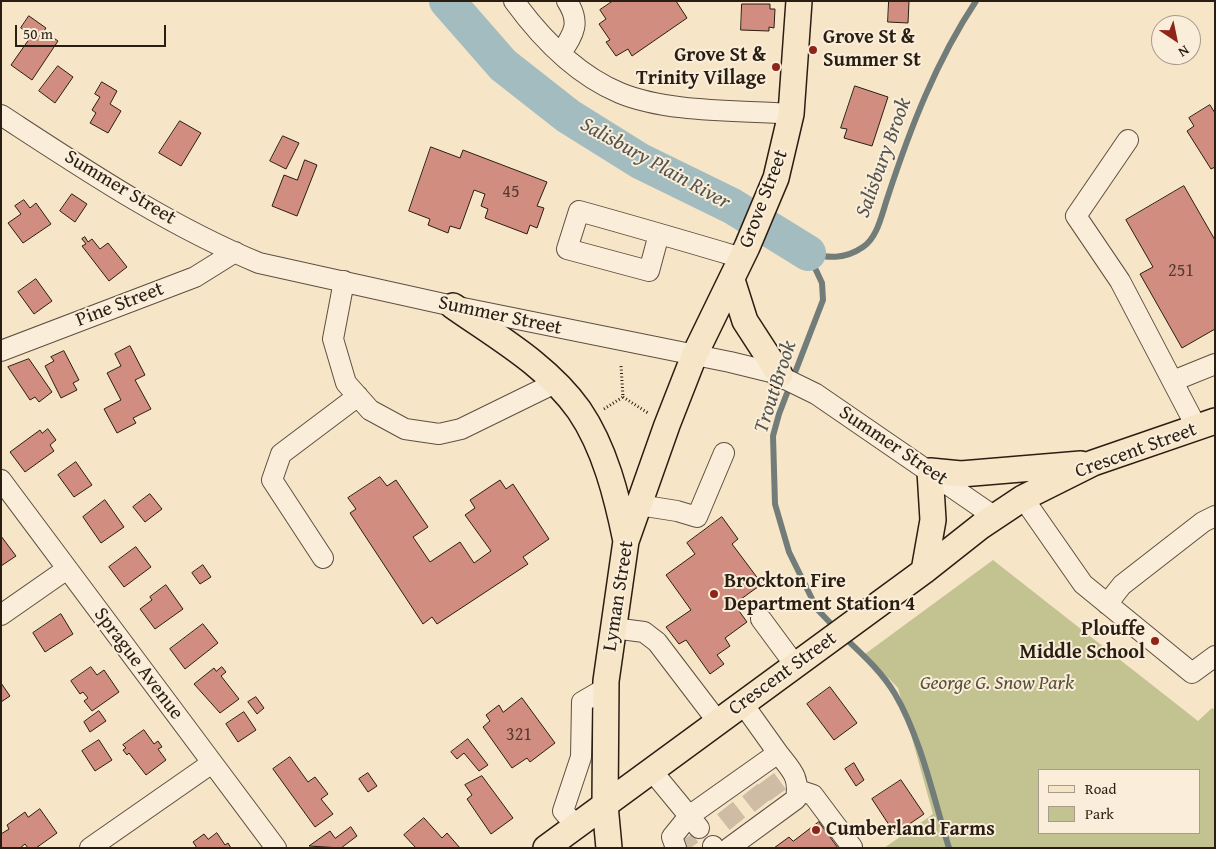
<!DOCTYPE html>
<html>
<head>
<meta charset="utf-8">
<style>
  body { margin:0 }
  #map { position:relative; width:1216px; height:849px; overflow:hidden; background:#f7e5c8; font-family:"Gentium Book Plus",serif }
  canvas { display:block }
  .frame { position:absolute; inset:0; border:2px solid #2a1e12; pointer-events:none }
  .legend { position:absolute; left:1038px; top:769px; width:162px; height:65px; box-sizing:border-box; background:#faeedb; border:1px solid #a79b8b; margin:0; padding:6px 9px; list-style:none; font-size:15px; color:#2a1e12 }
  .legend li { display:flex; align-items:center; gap:10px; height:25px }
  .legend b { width:25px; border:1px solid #a79b8b }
  .north { position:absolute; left:1151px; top:15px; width:50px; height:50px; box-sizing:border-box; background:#faeedb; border:1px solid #a79b8b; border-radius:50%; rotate:146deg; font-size:14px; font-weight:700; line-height:20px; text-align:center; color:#2a1e12 }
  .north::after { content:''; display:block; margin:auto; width:18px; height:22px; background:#8f2418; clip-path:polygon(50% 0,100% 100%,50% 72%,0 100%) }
  .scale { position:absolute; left:15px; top:25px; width:151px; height:22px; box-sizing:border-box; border:2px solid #2a1e12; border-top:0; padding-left:6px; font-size:15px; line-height:18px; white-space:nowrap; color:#2a1e12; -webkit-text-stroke:4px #faeedb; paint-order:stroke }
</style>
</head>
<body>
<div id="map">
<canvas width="1216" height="849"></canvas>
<div class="frame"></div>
<ul class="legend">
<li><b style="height:6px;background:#f7e5c8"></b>Road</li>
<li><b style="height:14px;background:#c3c392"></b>Park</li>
</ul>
<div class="north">N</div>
<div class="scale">50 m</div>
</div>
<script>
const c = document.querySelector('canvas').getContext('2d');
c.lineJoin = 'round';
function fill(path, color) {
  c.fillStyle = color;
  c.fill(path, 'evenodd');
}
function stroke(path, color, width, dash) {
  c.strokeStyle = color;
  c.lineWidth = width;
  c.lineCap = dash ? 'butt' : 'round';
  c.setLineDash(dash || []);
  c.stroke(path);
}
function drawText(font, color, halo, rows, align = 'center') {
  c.font = font + ' "Gentium Book Plus",serif';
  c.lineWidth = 4;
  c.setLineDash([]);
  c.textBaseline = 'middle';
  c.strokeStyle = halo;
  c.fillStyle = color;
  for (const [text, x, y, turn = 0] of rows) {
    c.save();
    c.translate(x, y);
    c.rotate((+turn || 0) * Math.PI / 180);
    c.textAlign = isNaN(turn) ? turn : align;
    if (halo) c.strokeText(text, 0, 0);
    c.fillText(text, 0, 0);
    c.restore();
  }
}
const green = new Path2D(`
  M993,560L1198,721L1212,708L1215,710V848H884L933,814L898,688L865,654ZM1040,770H1200V833H1040Z`);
const stream = new Path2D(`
  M808,253L822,283L823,300L779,414L773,436L775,504L789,552L817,609L837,630
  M808,253C828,258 844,260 863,247C878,237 882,213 888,196C910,129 936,61 976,1
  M844,637C863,655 882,672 895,694C921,738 934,800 949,848`);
const river = new Path2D(`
  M447,1L503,65L568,116L640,161L732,206L808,253`);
const building = new Path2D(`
  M613,1H676L687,18L632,56L628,49L616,56L606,42L610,40L599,24L606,19L600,10Z
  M889,1H909L908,23L888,22Z
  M742,4H770V9H775L774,28L769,27V31L741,30Z
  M29,16L46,28L44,31L58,41L32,80L11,65L32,35L21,28Z
  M58,66L73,77L55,103L39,91Z
  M102,82L117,91L110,104L121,111L108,133L90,123L96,113L92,110L100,97L95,94Z
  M855,86L888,97L872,146L844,138L847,129L841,128Z
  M1210,105L1215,113V167L1211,169L1187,131L1194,126L1189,118Z
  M180,121L201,133L181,166L159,153Z
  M283,136L299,143L286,169L270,161Z
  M431,147L460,158L463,150L547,182L537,206L544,208L537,228L530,225L527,234L485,218L488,209L481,206L485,194L474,190L460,229L450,226L448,233L428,225L430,219L409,211Z
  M305,160L317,165L297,216L272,206L284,175L297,180Z
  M1184,186L1215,240V329L1182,348L1140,274L1153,267L1126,220Z
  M72,194L87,204L75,222L60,211Z
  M24,200L30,208L36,203L51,224L23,243L8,223L21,214L15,206Z
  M85,237L88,242L92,239L100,249L108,243L127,267L109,281L82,246L86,244L82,239Z
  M36,279L52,301L34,314L18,292Z
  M130,346L145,375L135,380L151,409L133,418L136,423L117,433L104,409L121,400L107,373L121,366L115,354Z
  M64,351L79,380L73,383L77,390L61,398L45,366L54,361L51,357Z
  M29,359L52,392L39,402L35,397L30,400L8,367Z
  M48,429L56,440L50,445L54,451L25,472L10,452L40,430L42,433Z
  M76,462L92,485L74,497L58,475Z
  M380,477L387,486L396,480L428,527L413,537L430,562L460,542L474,563L491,551L465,515L475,508L470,500L500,480L506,489L513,484L549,539L523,557L528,564L437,624L432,617L423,624L350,513L356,509L348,498Z
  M150,494L162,509L145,522L133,507Z
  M105,500L124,527L101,543L83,517Z
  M722,517L738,539L732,544L762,584L734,604L747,622L725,638L730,646L717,655L724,664L710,674L686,640L679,644L666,627L691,610L666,575L695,554L687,543Z
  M1,536L16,556L1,566Z
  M136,547L151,567L124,587L109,567Z
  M203,565L211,577L200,584L192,573Z
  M166,585L183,609L155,629L140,609L152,600L150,597Z
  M61,614L73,634L45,652L33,633Z
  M203,624L218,643L185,669L170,649Z
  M91,667L97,675L104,670L119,692L92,711L84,701L88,698L83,692L80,694L71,681Z
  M222,667L226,672L221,676L239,699L220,713L194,684L214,668L216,671Z
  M1,683L10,696L1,702Z
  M830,687L857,723L834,740L807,704Z
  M256,697L264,708L257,714L248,702Z
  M522,698L555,743L530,762L527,758L512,768L483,727L490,721L486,715L499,705L503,712Z
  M99,711L106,721L90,732L84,722Z
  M244,712L256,730L238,742L226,724Z
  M144,730L154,744L158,741L162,747L158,749L166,760L146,775L129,753L127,755L123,750L126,748L123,745Z
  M468,739L488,765L479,771L464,753L457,759L451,752Z
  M99,740L112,760L95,771L82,751Z
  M290,757L308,782L315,777L328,794L321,799L333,814L315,827L273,769Z
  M854,763L864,780L856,786L845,769Z
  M368,773L377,786L368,792L359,779Z
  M482,776L513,818L491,834L467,799L472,795L465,785Z
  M901,780L924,814L895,834L872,799Z
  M40,809L57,833L36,848H28L25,844L20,848H1V834L9,829L7,825L25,812L28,817Z
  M424,818L442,838L447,833L460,848H416L404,835Z
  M819,822L838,848H774L789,837L793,841Z
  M351,827L357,836L341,848L309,846L330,831L335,838Z
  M217,833L225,845L228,843L231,848H197L193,842L204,834L208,839Z`);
const minorTunnel = new Path2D(`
  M766,779L780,798
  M750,790L765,809
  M725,808L740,827
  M684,839L690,848`);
const path = new Path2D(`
  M623,397L648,413
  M604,409L623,397L621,366`);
const minor = new Path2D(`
  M514,1C541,38 577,75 620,93C668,113 739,110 791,114
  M561,53C574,33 581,23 567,1
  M1,115C84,169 167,225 259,263L453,306L730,362L771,372L816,394L995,517
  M1128,140L1076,216L1120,281L1197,428
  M659,234L649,271L567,249L579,211C633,226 688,242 742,258
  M344,281L333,339L346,383L370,410L405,429L439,434L461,429L555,383
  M1,351L195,277L235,252
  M1173,381L1215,364
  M1,480L276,848
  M1023,498L1083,584L1192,673L1215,656
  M639,505L677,511L697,517L724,453
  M323,558L272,480L281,454L358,396
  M1107,604L1122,585L1203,522L1215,516
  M1,615L67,569
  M761,619L795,665
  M613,628L644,632L657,642L718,722
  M652,771L699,828
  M798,790L813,795L852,847
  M576,826L563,811L581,757L582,702L606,688
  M713,846L714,848
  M90,848L212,763
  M676,848L672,837L689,816L778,753L743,704
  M729,848L796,799C800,776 791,770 778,753`);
const major = new Path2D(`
  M732,280L745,321L780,375
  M453,306C497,337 547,365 579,410C605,448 617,497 626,541
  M924,571L933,520L930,471L961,474L1081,464
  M546,848L924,571L981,526L1023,498L1093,463L1215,421
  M609,848L605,805L606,681L626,541L667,425L694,356L747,247L776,178L791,114L799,1`);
const markers = [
  [813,50,5,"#8f2418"],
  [776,67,5,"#8f2418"],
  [714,594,5,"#8f2418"],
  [1155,641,5,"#8f2418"],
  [816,830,5,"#8f2418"]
];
const numberNames = [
  ["45",511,192],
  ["251",1181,271],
  ["321",519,735]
];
const poiNames = [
  ["Grove St &",823,38],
  ["Summer St",823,61],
  ["Grove St &",766,56,"right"],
  ["Trinity Village",766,79,"right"],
  ["Brockton Fire",724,582],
  ["Department Station 4",724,605],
  ["Plouffe",1145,630,"right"],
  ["Middle School",1145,653,"right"],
  ["Cumberland Farms",826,830]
];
const streetNames = [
  ["Summer Street",120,188,31],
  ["Grove Street",764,199,-69],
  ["Pine Street",120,305,-21],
  ["Summer Street",500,316,12],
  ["Summer Street",893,446,34],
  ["Crescent Street",1136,451,-20],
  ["Lyman Street",619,596,-81],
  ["Sprague Avenue",138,664,53],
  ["Crescent Street",783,674,-36]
];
const parkNames = [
  ["George G. Snow Park",997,684]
];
const waterNames = [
  ["Salisbury Brook",884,158,-70],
  ["Salisbury Plain River",655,164,29],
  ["Trout Brook",776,387,-72]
];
fill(green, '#c3c392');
stroke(stream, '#727d7a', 6);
stroke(river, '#a2bcc0', 36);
fill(building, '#d18d7f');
stroke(building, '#2a1e12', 1);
stroke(minorTunnel, '#cebda4', 20, [20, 10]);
stroke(minor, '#5d5040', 22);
stroke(major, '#2a1e12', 28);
stroke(path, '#2a1e12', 3, [1, 2.5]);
stroke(minor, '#faeedb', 20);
stroke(major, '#f7e5c8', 25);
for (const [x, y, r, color] of markers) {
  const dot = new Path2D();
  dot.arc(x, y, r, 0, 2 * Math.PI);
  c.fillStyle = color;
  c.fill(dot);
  stroke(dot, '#faeedb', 2);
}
drawText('18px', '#543a2d', null, numberNames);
drawText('bold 20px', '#2a1e12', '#faeedb', poiNames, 'left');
drawText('20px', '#2a1e12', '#faeedb', streetNames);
drawText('italic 20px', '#585038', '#faeedb', parkNames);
drawText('italic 21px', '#54554f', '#faeedb', waterNames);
</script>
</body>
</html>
